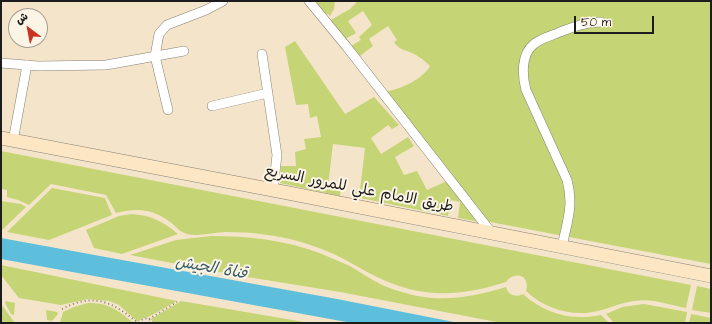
<!DOCTYPE html>
<html>
<head>
<meta charset="utf-8">
<style>
  body { margin:0 }
  #map { position:relative; width:712px; height:324px; overflow:hidden; background:#f4e5ca; font-family:"Architects Daughter","Playpen Sans Arabic",sans-serif }
  canvas { display:block }
  .frame { position:absolute; inset:0; border:2px solid #1c1c1c; pointer-events:none }
  .north { position:absolute; left:8px; top:8px; width:40px; height:40px; box-sizing:border-box; background:#fcf5e5; border:1px solid #a29e95; border-radius:50%; rotate:328deg; font-size:11px; font-weight:700; line-height:16px; text-align:center; color:#1c1c1c }
  .north::after { content:''; display:block; margin:auto; width:14px; height:18px; background:#c8321e; clip-path:polygon(50% 0,100% 100%,50% 72%,0 100%) }
  .scale { position:absolute; left:574px; top:16px; width:80px; height:18px; box-sizing:border-box; border:2px solid #1c1c1c; border-top:0; padding-left:5px; font-size:12px; line-height:14px; white-space:nowrap; color:#1c1c1c; -webkit-text-stroke:3px #fcf5e5; paint-order:stroke }
</style>
</head>
<body>
<div id="map">
<canvas width="712" height="324"></canvas>
<div class="frame"></div>
<div class="north">ش</div>
<div class="scale">50 m</div>
</div>
<script>
const c = document.querySelector('canvas').getContext('2d');
c.lineJoin = 'round';
function fill(path, color) {
  c.fillStyle = color;
  c.fill(path, 'evenodd');
}
function stroke(path, color, width, dash) {
  c.strokeStyle = color;
  c.lineWidth = width;
  c.lineCap = dash ? 'butt' : 'round';
  c.setLineDash(dash || []);
  c.stroke(path);
}
function drawText(font, color, halo, rows, align = 'center') {
  c.font = font + ' "Architects Daughter","Playpen Sans Arabic",sans-serif';
  c.lineWidth = 4;
  c.setLineDash([]);
  c.textBaseline = 'middle';
  c.strokeStyle = halo;
  c.fillStyle = color;
  for (const [text, x, y, turn = 0] of rows) {
    c.save();
    c.translate(x, y);
    c.rotate((+turn || 0) * Math.PI / 180);
    c.textAlign = isNaN(turn) ? turn : align;
    if (halo) c.strokeText(text, 0, 0);
    c.fillText(text, 0, 0);
    c.restore();
  }
}
const green = new Path2D(`
  M312,1H335L334,9L330,16L328,14L321,13Z
  M358,1H711V264L485,221L414,126L386,95L387,91C400,90 424,78 430,66C425,61 420,57 414,54C405,49 400,51 394,42L397,40L388,26L369,39L373,46L360,56L351,46L361,40L359,37L372,25L363,11L348,21L356,33L347,38L344,43L329,21L350,9Z
  M295,41L345,114L374,97L399,125L392,129L388,125L371,138L381,154L408,137L414,146L395,157L404,175L417,171L427,190L447,181L480,222L458,218L460,202L451,200L448,216L351,196L352,189L360,190L365,148L333,144L328,186L341,188L340,196L280,183L281,166H296L295,152L306,149L304,139L321,137L317,116L310,118L308,104L296,105L285,47Z
  M1,151L691,285L686,308C670,305 651,298 635,301C623,302 613,307 602,310C575,318 546,310 526,291C531,276 515,270 506,282C459,297 421,299 375,276C366,272 359,267 351,263C336,254 318,247 301,242C277,235 251,232 226,232C214,232 199,237 187,234C179,232 176,226 170,222C152,208 136,208 116,213L106,195L51,184L29,205L18,200L7,197V190L1,189Z
  M52,188L105,198L112,215L49,240L7,232Z
  M1,201L21,204L26,207L1,231Z
  M131,214C151,215 164,222 178,234L122,254L94,248L86,230L119,216Z
  M211,236C249,236 286,240 322,254C331,258 341,262 350,266C362,273 374,282 387,287C430,304 463,300 506,287C508,295 516,298 523,294C545,314 572,321 601,315L609,323H502L340,292L235,275L130,255L176,240Z
  M1,265L177,301L148,317L141,319L138,322L119,305L109,301L88,299L61,305L19,298L1,275Z
  M697,286L711,289V313L692,310Z
  M6,301L15,303L14,315L11,314L5,303Z
  M181,301L310,323H154L151,319Z
  M88,303C110,303 117,310 134,323H60L63,312L74,307Z
  M1,304L15,323H1Z
  M644,304L687,312L685,323H614L606,314L622,307Z
  M46,310L57,312L58,314L52,321L47,320Z
  M691,314L711,318V323H689Z`);
const water = new Path2D(`
  M1,238L337,299L459,323H352L1,259Z`);
const path = new Path2D(`
  M62,309C68,306 74,303 80,302C104,296 121,309 138,323
  M149,319L177,302
  M139,323C143,317 149,317 153,323`);
const minor = new Path2D(`
  M309,1L346,46L491,232
  M262,54L277,155L273,190
  M1,63L38,66L106,65L184,51
  M212,106L268,93
  M168,110L155,56L159,34L167,25L206,10L223,1
  M13,141L27,65
  M562,247C567,221 574,206 567,180L526,90C522,75 521,54 534,44C541,38 551,36 560,32C573,27 586,22 601,22`);
const secondary = new Path2D(`
  M1,138L273,190L711,276`);
const streetNames = [
  ["طريق الامام علي للمرور السريع",359,190,11]
];
const waterNames = [
  ["قناة الجيش",211,269,10]
];
fill(green, '#c5d475');
fill(water, '#5ebfdd');
stroke(minor, '#888073', 10);
stroke(secondary, '#888073', 14);
stroke(path, '#888073', 2, [1, 3]);
stroke(minor, '#fff', 9);
stroke(secondary, '#fce6c4', 13);
drawText('15px', '#1c1c1c', '#fcf5e5', streetNames);
drawText('italic 16px', '#365d69', '#fcf5e5', waterNames);
</script>
</body>
</html>
